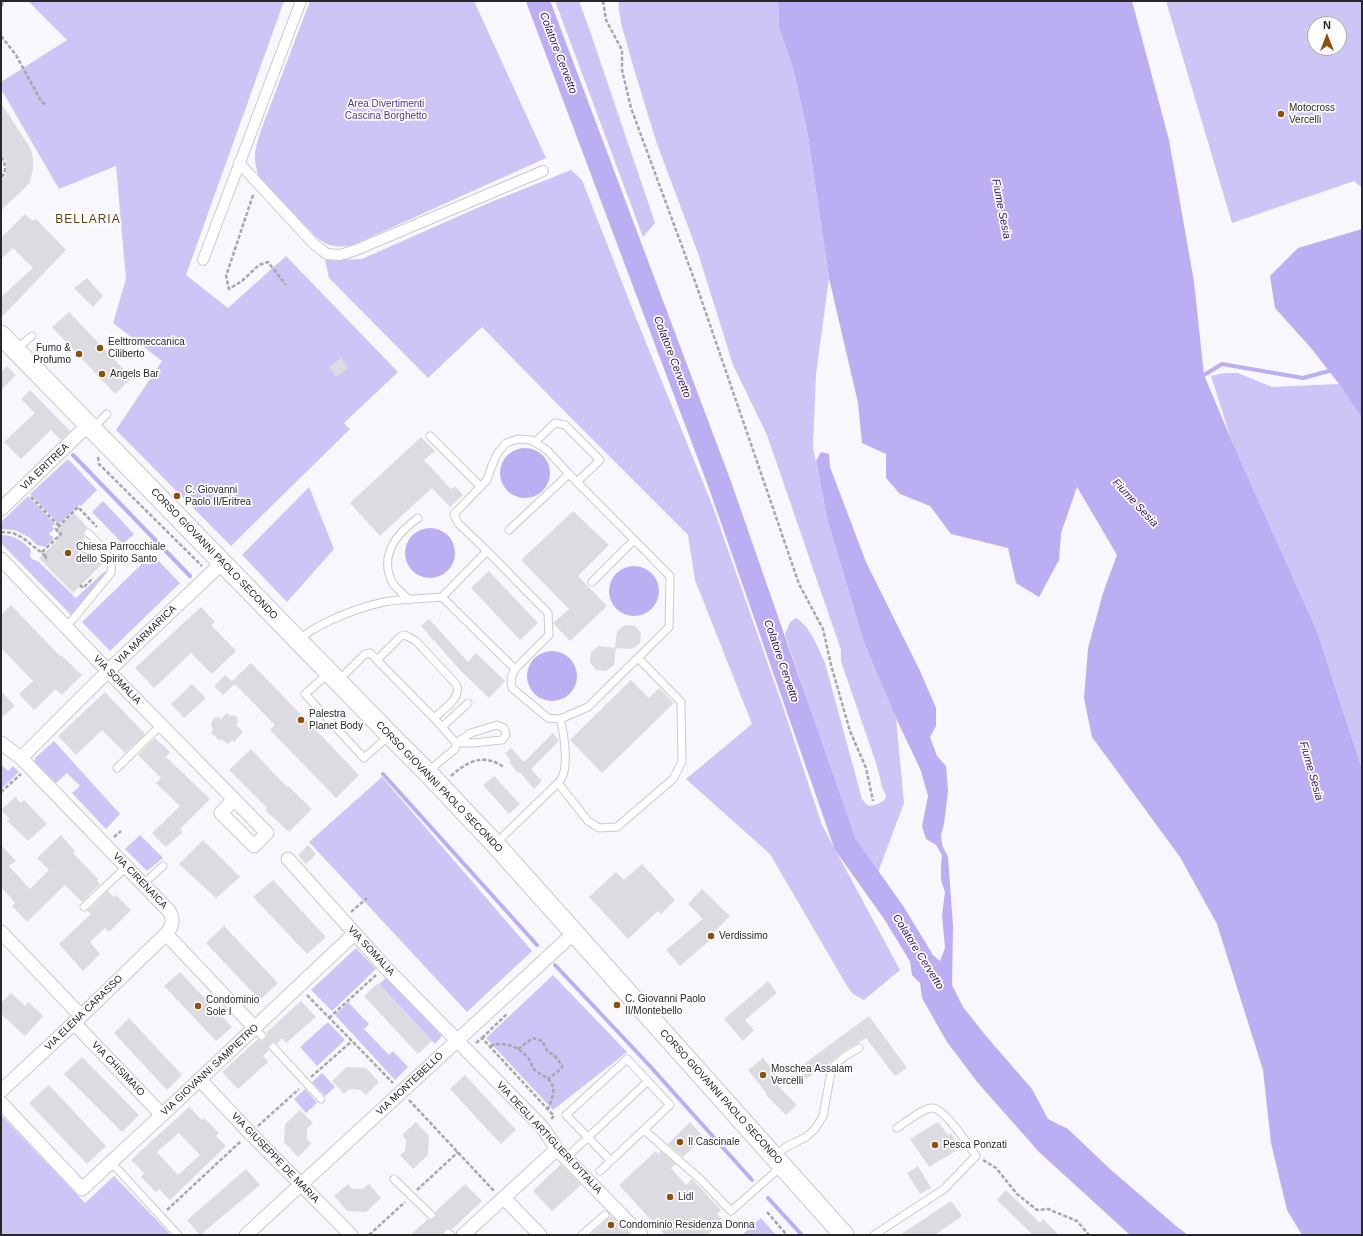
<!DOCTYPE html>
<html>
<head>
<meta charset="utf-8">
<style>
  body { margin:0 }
  #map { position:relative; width:1363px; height:1236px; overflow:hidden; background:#f8f7fd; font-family:Helvetica,sans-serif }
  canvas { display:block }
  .frame { position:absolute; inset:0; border:2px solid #28272a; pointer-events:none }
  .north { position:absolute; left:1307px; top:16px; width:40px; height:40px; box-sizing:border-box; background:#fff; border:1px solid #a9a9aa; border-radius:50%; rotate:0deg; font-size:11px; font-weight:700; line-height:16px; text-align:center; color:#28272a }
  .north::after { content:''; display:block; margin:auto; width:14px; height:18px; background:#8b500c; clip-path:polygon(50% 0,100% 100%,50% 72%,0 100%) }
</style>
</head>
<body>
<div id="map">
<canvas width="1363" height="1236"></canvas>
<div class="frame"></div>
<div class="north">N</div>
</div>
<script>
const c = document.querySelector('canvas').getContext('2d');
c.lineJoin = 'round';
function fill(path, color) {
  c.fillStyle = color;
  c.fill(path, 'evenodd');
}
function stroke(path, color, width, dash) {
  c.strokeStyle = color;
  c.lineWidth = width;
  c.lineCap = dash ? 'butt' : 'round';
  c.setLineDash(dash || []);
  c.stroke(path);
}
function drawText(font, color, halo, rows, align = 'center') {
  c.font = font + ' Helvetica,sans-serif';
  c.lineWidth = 3.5;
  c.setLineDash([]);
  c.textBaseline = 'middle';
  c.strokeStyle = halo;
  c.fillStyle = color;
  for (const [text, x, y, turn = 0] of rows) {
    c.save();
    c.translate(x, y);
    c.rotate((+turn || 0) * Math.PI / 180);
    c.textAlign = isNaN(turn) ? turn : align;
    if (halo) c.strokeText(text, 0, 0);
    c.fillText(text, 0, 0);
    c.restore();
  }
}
const green = new Path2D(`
  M28,1H284L186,275L228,308L286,256L398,372L344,423L350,429L231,546L116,430L162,361L113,323L126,279L116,166L59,189L1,89V82L67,40Z
  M310,1H474L546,158L353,245C335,248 330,247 316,237L259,177C252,156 255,150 261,130Z
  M555,1H579L591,34L655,223L643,237Z
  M618,1H778L779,27L793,68L807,130L829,278L816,374L813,447L827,518L864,643L896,718L904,803L877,875L851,832L785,634L790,622L796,618C811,627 818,648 825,663L862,799L867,805C874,807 881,803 886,798L885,793L882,787L877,766L841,661V650L767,435L733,365L699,256L656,141L634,69L621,23Z
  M1166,1H1362V188L1354,181L1232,223ZM1315,24H1339V48H1315Z
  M571,170L582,180L636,318L713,507L784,710L822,825L900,970L864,1000L853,994L847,986L770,854L686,779L752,724L695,580L688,535L569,416L482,327L428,378L329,278L325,260L362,259L486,204Z
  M1224,373H1238L1272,387L1339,384L1362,418V769L1317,631L1231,439L1211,376Z
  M68,459L97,490L81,506L79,505L59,524L30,494Z
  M309,487L334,549L287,602L242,555Z
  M28,496L55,524L52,526L54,529L49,534L54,538L45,547L37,545L30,538L19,532L14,530L1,529V522Z
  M103,501L134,534L123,544L92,512Z
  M1,535C14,535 23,541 31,550L30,556L32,559L39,562L76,598L105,571L107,573L71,615L1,543Z
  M152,554L180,583L110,651L82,622Z
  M54,741L120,814L106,829L72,793L80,786L67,773L56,783L35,762V758Z
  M1,764L8,771L13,766L19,772L1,789Z
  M382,777L532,951L467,1012L309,842Z
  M140,835L163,858L147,871L125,849Z
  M356,948L376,969L332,1011L311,990Z
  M553,975L627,1052L553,1110L486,1038Z
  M386,978L442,1036L435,1044L379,984Z
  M348,1002L369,1024L364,1029L389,1055L393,1051L408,1067L395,1080L335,1015Z
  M328,1022L345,1040L317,1066L300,1047Z
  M322,1073L335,1087L325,1096L312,1082Z
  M305,1089L317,1103L306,1113L294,1099Z
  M1,1115L85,1203L114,1176L171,1235H1Z
  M761,1218L776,1235H742Z`);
const water = new Path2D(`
  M778,1H1132L1169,140L1194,282L1204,375L1231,439L1317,631L1362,769V1235H1302L1287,1210L1271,1143L1263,1070L1217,924L1180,857L1092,737L1084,698L1088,648L1103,593L1117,555L1077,487L1061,533L1059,560L1039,597L1016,583L1008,548L951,534L930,506L900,494L886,478V454L862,443L858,403L829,278L807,130L793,68L779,27Z
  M1362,229V418L1339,384L1311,348L1275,308L1270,276L1298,248Z
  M500 473a25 25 0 1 1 50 0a25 25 0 1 1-50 0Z
  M821,452L829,454L830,467L866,562L920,671L936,708V726L930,737L937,756L946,766L948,791L944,824L941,835L942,845L948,857L953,926L952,985L963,1007L986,1036L1032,1089L1048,1119L1068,1129L1110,1169L1176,1226L1188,1235H1130L1039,1152L978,1083L947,1042L922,998L920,983L912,975L906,933L940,961L945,948L942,915L945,892L941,880V866L942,855L936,845L926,839L922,826L928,796L921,771L896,718L864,643L827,518L816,461Z
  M405 553a25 25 0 1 1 50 0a25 25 0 1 1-50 0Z
  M609 591a25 25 0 1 1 50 0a25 25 0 1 1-50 0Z
  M527 676a25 25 0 1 1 50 0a25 25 0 1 1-50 0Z`);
const stream = new Path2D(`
  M1204,375L1222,364L1303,378L1329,371
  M73,455L190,576
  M383,774L537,945
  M555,965L649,1065L752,1180
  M768,1198L802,1235`);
const river = new Path2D(`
  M538,1L720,485L845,844L894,913L922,959`);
const building = new Path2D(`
  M1,103L31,149L33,159V169L30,182L23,190L1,210V181L4,178L7,170L5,160L1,153Z
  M25,214L32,221L36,219L66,250L1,318V297L33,268L13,248L1,259V238Z
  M87,278L103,296L93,307L74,288Z
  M69,312L132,378L115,394L52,327Z
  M341,358L348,368L336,377L329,367Z
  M7,366L16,375L1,390V372Z
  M30,390L70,431L61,440L51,430L21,459L4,442L35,413L21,399Z
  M421,437L435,451L424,460L451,489L455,486L463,495L450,507L432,488L380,536L350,503Z
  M573,511L609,545L578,576L607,606L570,641L553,623L569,609L521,560Z
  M74,513L88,528L84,530L83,534L85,537L80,542L102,564L73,593L39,558L57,541L55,539L59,535L55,531Z
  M489,571L538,623L520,640L471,588Z
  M11,605L60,656L61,655L82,675L62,695L56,689L34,710L19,694L33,681L1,648V615Z
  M201,607L215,622L211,625L236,651L212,674L191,653L154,688L135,668Z
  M429,619L468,662L476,653L505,681L489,698L460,670L421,626Z
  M625,625L635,626L641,633L640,643L632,649L615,648L617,631Z
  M599,646L616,648L614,665L606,671L596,670L590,662L591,652Z
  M251,663L359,775L336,798L270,730L275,725L232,681Z
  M225,675L235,684L223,695L214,686Z
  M631,680L649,698L659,688L674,703L602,773L570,740Z
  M192,684L206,698L184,718L171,704Z
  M1,691L15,706L1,718Z
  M105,692L145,734L125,753L102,730L76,755L58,736Z
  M227,713L230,716L234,715L237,717L238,722L236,725L243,732L234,742L232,740L228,744L221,739L220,741L211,733L213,730L211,724L214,718L218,717L221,719Z
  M553,733L559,741L531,769L542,781L534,789L520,772L518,773L509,762L511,761L505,753L511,748L524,762Z
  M155,738L170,752L166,757L210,799L180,829L183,832L166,847L152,833L180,806L156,783L161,778L138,755Z
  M251,749L287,787L288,786L312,809L289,832L265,810L267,808L229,770Z
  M494,776L520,804L509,814L483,785Z
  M15,797L21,803L24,800L47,824L28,841L7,821L10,819L1,810Z
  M61,835L75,851L73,853L98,879L97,881L100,884L82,902L65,885L27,922L12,906L15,903L1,887V845L16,861L9,866L30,889L49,870L37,858Z
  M203,840L240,877L216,898L179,864Z
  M308,845L316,854L306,864L298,855Z
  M642,864L675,900L661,914L658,911L628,939L589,897L616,872L624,880Z
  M273,880L326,937L307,954L253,897Z
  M702,889L730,916L707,939L709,941L680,966L666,950L703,919L688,904Z
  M108,891L114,897L116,895L131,910L109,932L105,928L90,942L100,954L83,971L59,944L91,914L87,911Z
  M224,926L278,983L260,1000L206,943Z
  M180,972L232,1027L216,1041L164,986Z
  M768,981L777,993L745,1020L754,1030L743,1041L724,1019Z
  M378,983L432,1041L418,1054L364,996Z
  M11,993L25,1006L28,1002L43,1016L25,1036L1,1014V1003Z
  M301,1001L316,1017L286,1043L282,1038L277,1044L274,1042L270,1043L268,1046L269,1050L263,1056L268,1062L238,1089L222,1072L258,1039L263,1041L266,1039L267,1035L266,1033Z
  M869,1016L907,1068L895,1076L866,1038L841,1053L831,1062L806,1079L797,1069Z
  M129,1018L182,1075L167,1090L114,1033Z
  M82,1057L139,1115L122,1132L64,1074Z
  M763,1058L778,1077L773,1081L797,1105L786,1115L766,1095L767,1094L748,1070Z
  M347,1067L366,1068L379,1082L366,1095L361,1090L350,1089L344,1094L332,1081Z
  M465,1075L516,1130L501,1144L450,1089Z
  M49,1085L106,1146L87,1164L29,1103Z
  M189,1107L202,1120L204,1118L219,1133L216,1136L226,1146L170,1200L159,1189L156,1192L141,1177L144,1173L131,1160ZM179,1133L200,1155L178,1175L157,1152Z
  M300,1110L313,1123L307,1128V1139L311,1144L298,1157L284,1142L285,1124Z
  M416,1122L429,1136L428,1155L413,1169L400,1155L405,1151L406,1140L402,1135Z
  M690,1122L704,1137L683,1157L668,1144Z
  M938,1122L948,1135L951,1133L959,1149L929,1167L910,1139Z
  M656,1151L658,1154L661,1151L676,1164L671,1168L686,1185L692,1179L721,1210L717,1214L723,1220L707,1235H665L619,1185Z
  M561,1164L581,1185L552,1211L533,1191Z
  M918,1166L931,1188L920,1194L907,1173Z
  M246,1169L260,1185L200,1235L187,1220Z
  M348,1184L352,1189H363L369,1184L381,1198L366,1212L347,1211L334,1196Z
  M465,1184L482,1201L452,1229L448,1228L444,1230L443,1235H410L428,1219L430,1220L434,1219L436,1216L435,1212Z
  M1006,1190L1040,1223L1043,1219L1059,1235H1033L997,1200Z
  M951,1201L962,1216L935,1235H900Z
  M611,1216L630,1235H590L608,1219Z`);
const path = new Path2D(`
  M603,1L606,20L622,50V70L631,108L697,287L799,584L823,629L831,665L850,731L866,768L873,801
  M1,6L4,1
  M1,36L16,55L41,101L47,106
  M1,157C6,164 7,171 1,178
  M253,195L226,276L229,289L242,281L259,265L268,262L286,285
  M98,457L99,464L202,566
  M31,497L59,526
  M1,532L13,533L23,538L47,557
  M42,552L61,534L56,529L78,507L97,527
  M45,555L47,561
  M80,585L83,588L93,578
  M451,776C468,761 483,753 504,767
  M1,792L21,774
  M114,837L121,831
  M351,912L367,898
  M307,995L393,1083
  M329,1018L376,975
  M482,1038L508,1013
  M476,1043L482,1038L554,1116L551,1119
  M490,1046C505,1041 518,1046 528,1058C531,1061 531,1066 534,1069C537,1073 543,1075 547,1078C558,1087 552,1098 548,1109
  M518,1049L533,1038L542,1041L548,1052L554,1055L562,1065V1068L548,1079
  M311,1077L352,1041
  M409,1100L494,1191
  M258,1126L299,1089
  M983,1160L996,1168L1017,1194L1037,1210L1048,1209L1077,1221L1089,1235
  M417,1190L458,1152
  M167,1210L241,1141
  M767,1212L787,1235
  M369,1235L405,1202`);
const service = new Path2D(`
  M15,350L32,336
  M93,428L107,414
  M430,436L481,487
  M535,442L555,423L565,425L600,460L577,482
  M487,551L458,523L454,514L487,480L491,468L497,454L506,443L518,439L531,440L547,450L569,474
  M592,582L634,540
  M409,600C404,594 395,588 392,582C379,555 397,533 418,518
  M65,627L74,618L111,573C114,557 99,544 88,533
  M298,641C307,632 317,627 329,621C346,613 365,606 384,602C403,598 423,599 442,597
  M377,660L401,636L405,635L416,641L456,684C463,697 443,710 434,718
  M515,669L549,635L548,613L487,551L442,597L515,669L511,678L512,688L548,718L560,719
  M329,673L305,694L364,758L390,735
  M338,681L365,654L370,653L434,718L456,743L455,749L427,772
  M497,725L504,728L506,735L502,740L473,743H456L471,733Z
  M442,727L468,703
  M117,768L161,725
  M558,783L588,821L599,828L617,827L673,779L682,762L681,702L638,658
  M495,844L558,783C560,781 562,778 563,775C568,762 564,732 560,719L588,707L669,627L670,576L569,474L509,530
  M143,884L163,866
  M84,907L126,867
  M255,1028L262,1036
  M273,1047L321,1099
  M644,1130L700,1179L731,1211L782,1166
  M774,1157L786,1147L806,1137L815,1129L823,1116L831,1072L835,1065L844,1057L859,1048
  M566,1158L648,1081
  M111,1162L178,1235
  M600,1171L670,1105L627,1059L566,1115L611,1161
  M394,1179L431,1215
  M448,1233L451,1235
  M582,1235L605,1215
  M874,1235L944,1189L976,1156C969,1146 945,1109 933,1108C924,1107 905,1123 897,1128`);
const pedestrian = new Path2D(`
  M239,163L314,244L327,254L340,255L356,250L543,171
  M203,260L301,1`);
const minor = new Path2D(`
  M1,509L88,425
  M1,559L108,671L267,833L254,846L221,813L234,799
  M1,743L21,758L169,911C174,920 173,926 166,934L74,1023L1,1091
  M21,758L108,671L222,563
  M288,859L385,967L542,1127L557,1149L641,1235
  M1,932L81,1016
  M166,934L255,1028
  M74,1023L162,1115
  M200,1080L250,1133L351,1235
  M1,1103L82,1189L162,1115L354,934
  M504,1198L540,1235
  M246,1235L574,933
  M463,1235L557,1149`);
const secondary = new Path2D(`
  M1,335L390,735L427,772L495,844L844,1235`);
const markers = [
  [1281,114,4,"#8b500c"],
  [100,348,4,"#8b500c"],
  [79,354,4,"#8b500c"],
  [102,374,4,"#8b500c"],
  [177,496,4,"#8b500c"],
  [68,553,4,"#8b500c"],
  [301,720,4,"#8b500c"],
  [711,936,4,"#8b500c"],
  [617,1005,4,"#8b500c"],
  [198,1006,4,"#8b500c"],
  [763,1075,4,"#8b500c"],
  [680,1142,4,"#8b500c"],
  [935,1145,4,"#8b500c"],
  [670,1197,4,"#8b500c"],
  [611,1225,4,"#8b500c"]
];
const parkNames = [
  ["Area Divertimenti",386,104],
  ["Cascina Borghetto",386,116]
];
const poiNames = [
  ["Motocross",1289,108],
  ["Vercelli",1289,120],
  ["Eelttromeccanica",108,342],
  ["Ciliberto",108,354],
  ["Fumo &",71,348,"right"],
  ["Profumo",71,360,"right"],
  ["Angels Bar",110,374],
  ["C. Giovanni",185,490],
  ["Paolo II/Eritrea",185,502],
  ["Chiesa Parrocchiale",76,547],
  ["dello Spirito Santo",76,559],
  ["Palestra",309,714],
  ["Planet Body",309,726],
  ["Verdissimo",719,936],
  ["C. Giovanni Paolo",625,999],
  ["II/Montebello",625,1011],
  ["Condominio",206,1000],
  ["Sole I",206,1012],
  ["Moschea Assalam",771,1069],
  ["Vercelli",771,1081],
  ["Il Cascinale",688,1142],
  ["Pesca Ponzati",943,1145],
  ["Lidl",678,1197],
  ["Condominio Residenza Donna",619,1225]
];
const streetNames = [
  ["VIA ERITREA",45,467,-44],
  ["CORSO GIOVANNI PAOLO SECONDO",214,554,46],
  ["VIA MARMARICA",146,635,-44],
  ["VIA SOMALIA",117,680,46],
  ["CORSO GIOVANNI PAOLO SECONDO",439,787,46],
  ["VIA CIRENAICA",140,881,46],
  ["VIA SOMALIA",371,951,47],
  ["VIA ELENA CARASSO",84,1013,-44],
  ["VIA CHISIMAIO",118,1069,46],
  ["VIA GIOVANNI SAMPIETRO",210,1070,-43],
  ["VIA MONTEBELLO",410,1084,-43],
  ["CORSO GIOVANNI PAOLO SECONDO",721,1097,48],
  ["VIA DEGLI ARTIGLIERI D'ITALIA",549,1138,47],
  ["VIA GIUSEPPE DE MARIA",275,1158,46]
];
const waterNames = [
  ["Colatore Cervetto",558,53,69],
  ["Fiume Sesia",1001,209,79],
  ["Colatore Cervetto",672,357,69],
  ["Fiume Sesia",1135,503,47],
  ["Colatore Cervetto",781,661,71],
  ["Fiume Sesia",1311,771,74],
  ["Colatore Cervetto",918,952,58]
];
const quarterNames = [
  ["BELLARIA",88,220]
];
fill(green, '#cdc5f6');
fill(water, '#bcaef3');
stroke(stream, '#bcaef3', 4);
stroke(river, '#bcaef3', 23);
fill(building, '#dcdbe1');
stroke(service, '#cac9ce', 9);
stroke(pedestrian, '#cac9ce', 12);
stroke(minor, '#cac9ce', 15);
stroke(secondary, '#cac9ce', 21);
stroke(path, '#a7a6ab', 2.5, [4, 2]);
stroke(service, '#fff', 7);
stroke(pedestrian, '#fff', 10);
stroke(minor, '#fff', 13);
stroke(secondary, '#fff', 19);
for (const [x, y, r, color] of markers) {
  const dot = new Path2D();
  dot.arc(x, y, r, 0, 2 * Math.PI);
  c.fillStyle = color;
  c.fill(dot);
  stroke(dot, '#fff', 1.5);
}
drawText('10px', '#523596', '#fff', parkNames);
drawText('10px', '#28272a', '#fff', poiNames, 'left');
drawText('10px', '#28272a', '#fff', streetNames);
drawText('italic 11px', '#340a6f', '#fff', waterNames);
c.letterSpacing = '1px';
drawText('12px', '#653c11', '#fff', quarterNames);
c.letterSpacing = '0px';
</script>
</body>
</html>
